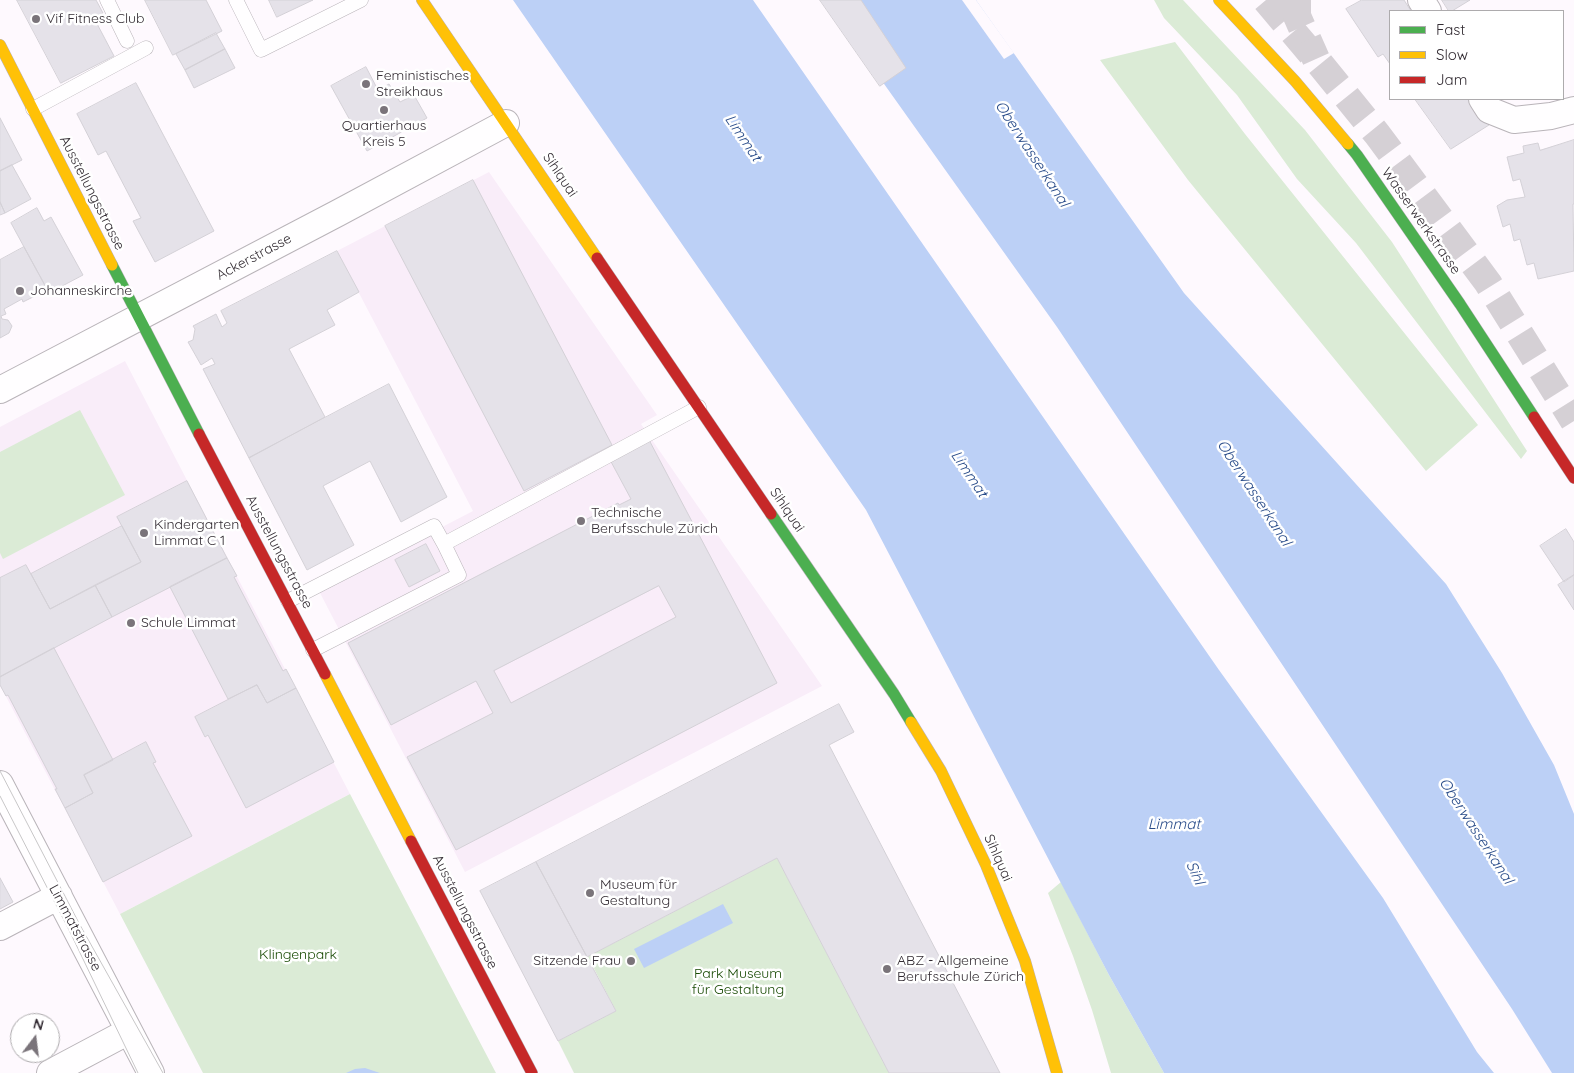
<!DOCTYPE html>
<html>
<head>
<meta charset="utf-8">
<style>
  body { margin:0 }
  #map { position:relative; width:1574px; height:1073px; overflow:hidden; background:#fef9fe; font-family:Quicksand,sans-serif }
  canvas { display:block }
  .legend { position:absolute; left:1389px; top:10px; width:175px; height:90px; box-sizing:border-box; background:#fff; border:1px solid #adabad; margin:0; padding:6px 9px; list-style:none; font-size:15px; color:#332c33 }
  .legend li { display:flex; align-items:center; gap:10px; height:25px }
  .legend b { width:25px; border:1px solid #adabad }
  .north { position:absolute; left:10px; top:1013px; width:50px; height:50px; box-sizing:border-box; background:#fff; border:1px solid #adabad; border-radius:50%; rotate:15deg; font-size:14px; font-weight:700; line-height:20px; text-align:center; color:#332c33 }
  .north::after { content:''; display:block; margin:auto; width:18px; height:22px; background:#7a747a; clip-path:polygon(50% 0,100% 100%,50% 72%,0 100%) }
</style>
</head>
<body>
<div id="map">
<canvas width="1574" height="1073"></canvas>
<ul class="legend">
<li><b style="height:6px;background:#4caf50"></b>Fast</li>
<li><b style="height:6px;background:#ffc107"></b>Slow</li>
<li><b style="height:6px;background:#c62828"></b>Jam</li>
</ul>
<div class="north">N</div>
</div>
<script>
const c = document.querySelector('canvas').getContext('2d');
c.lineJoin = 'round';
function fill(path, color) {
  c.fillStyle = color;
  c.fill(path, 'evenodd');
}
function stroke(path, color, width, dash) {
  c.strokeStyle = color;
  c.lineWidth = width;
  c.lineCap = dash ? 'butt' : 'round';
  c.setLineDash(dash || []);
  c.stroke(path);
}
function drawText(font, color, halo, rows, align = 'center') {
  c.font = font + ' Quicksand,sans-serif';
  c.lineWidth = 5;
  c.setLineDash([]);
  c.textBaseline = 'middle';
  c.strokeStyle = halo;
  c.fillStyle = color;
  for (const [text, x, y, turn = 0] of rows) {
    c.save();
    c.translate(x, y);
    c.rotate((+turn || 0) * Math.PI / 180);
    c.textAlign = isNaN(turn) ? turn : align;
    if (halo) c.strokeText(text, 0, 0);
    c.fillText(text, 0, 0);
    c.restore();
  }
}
const built = new Path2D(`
  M489,172L657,415L641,424L822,686L465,872L319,591L473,511L337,251Z
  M125,361L350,794L120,914L0,685V427Z`);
const green = new Path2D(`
  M1154,0H1183L1305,130L1392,242L1527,451L1521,459L1356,243L1297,179L1237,95L1164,18Z
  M1175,42L1245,134L1478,425L1426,471L1188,180L1100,60Z
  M80,410L125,495L3,559L0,553V452Z
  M350,794L496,1073H203L120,914Z
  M777,858L889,1073H574L558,1041L616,1011L588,957H587Z
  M1061,882L1109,975L1164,1073H1111L1092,1010L1073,956L1048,893Z`);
const water = new Path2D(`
  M513,0H753L1219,670L1383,898L1477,1052L1494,1073H1164L1109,975L866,510Z
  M858,0H976L1184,293L1446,584L1502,673L1554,765L1574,814V1073H1552L1512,1009L1057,327L877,74Z
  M723,904L733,923L644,968L634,949Z
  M365,1068L380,1073H346L355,1069Z`);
const pier = new Path2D(`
  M962,0H976L1014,53L1004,59Z`);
const building = new Path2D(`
  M17,0H96L103,13L94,18L114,56L61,83Z
  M145,0H206L222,31L173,55Z
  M269,0H313L277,17Z
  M820,0H861L906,68L880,86Z
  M1362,0H1404L1411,11H1390V64L1383,54L1378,57L1346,9Z
  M1442,0H1470L1452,11H1449Z
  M216,33L225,49L185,70L176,54Z
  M225,49L235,68L194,88L185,70Z
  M366,67L378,90L389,84L400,102L414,95L427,118L367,151L331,86Z
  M136,83L214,231L155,262L133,221L141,218L106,151L98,155L77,114Z
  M1415,99H1472L1489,125L1451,149Z
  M0,118L22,160L0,171Z
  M1574,140V204H1573L1574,271L1538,279L1534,263L1527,265L1520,239L1514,241L1510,224L1503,227L1497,206L1507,200L1525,197L1520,179L1513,181L1507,157L1524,153L1523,146L1538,143L1540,150Z
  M12,165L31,199L5,213L0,202V171Z
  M473,180L612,445L524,491L385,226Z
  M0,202L5,213L0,215Z
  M37,208L44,221L51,217L83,275L49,293L11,223Z
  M24,247L46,287L33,294L35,296L23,302L22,299L4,309L6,314L1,316L2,319L8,320L12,326L9,333L0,338V260Z
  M337,251L359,292L327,310L335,325L289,349L325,417L249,458L203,369L215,364L212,358L201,365L188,342L193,340L195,329L193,326L216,314L222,327L227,323L221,311Z
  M389,384L447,497L401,522L370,461L323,486L354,545L307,570L249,458Z
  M648,438L777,683L456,850L407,757L493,713L476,681L391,725L348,643L618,503L619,505L631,499L609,458ZM659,586L676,617L511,703L494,671Z
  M187,481L227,558L112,617L95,585L141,562L117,517Z
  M122,526L141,562L50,609L31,574Z
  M1566,529L1574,542V575L1564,582L1540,546Z
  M426,544L440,571L409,587L395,560Z
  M227,558L237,576L234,577L283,671L286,669L296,688L267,703L257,685L228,699L170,587Z
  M26,565L50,609L95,585L112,617L0,677V578Z
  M1574,575V610L1558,585Z
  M54,648L113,760L84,775L93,793L65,808L55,789H57L8,695L6,696L0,685V677Z
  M257,685L267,703L296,688L334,762L246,808L208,735L205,737L195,717Z
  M839,704L854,732L829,745L1000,1073H889L777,858L587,957L536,862Z
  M146,742L156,762L153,763L192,836L103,882L65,808L93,793L84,775Z
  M536,862L616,1011L558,1041L480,891Z
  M0,878L13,902L0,909Z`);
const secondaryTunnel = new Path2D(`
  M1266,0L1316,59L1377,134L1488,283L1574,421`);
const highwayTunnel = new Path2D(`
  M1297,0V16L1316,59`);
const lane = new Path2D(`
  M107,0L127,41
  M236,0L261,50L361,0
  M33,109L146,48
  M288,601L434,526L444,544L699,407
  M313,650L459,575L444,544`);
const street = new Path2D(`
  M1421,0L1428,11
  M1482,99L1489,110L1514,120L1551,116L1574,110
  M0,390L338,213L506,123
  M0,784L151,1073
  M0,927L59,896
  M50,1073L129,1031`);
const fast = new Path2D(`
  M1348,144L1357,155L1460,304L1534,417
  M112,265L199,434
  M771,514L894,694L911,722`);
const slow = new Path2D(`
  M422,0L597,258
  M1219,0L1295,81L1348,144
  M0,45L112,265
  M325,674L411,841
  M911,722L941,771L986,865L1025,961L1057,1073`);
const jam = new Path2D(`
  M597,258L771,514
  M1534,417L1574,478
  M199,434L325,674
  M411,841L532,1073`);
const tram = new Path2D(`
  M0,771L80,925L163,1073
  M0,796L69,930L138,1073`);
const markers = [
  [36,19,5,"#7a747a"],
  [366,84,5,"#7a747a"],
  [384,110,5,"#7a747a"],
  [20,291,5,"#7a747a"],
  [581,521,5,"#7a747a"],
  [144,533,5,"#7a747a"],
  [131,623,5,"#7a747a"],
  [590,893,5,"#7a747a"],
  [631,961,5,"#7a747a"],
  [887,969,5,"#7a747a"]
];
const poiNames = [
  ["Vif Fitness Club",46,19],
  ["Feministisches",376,76],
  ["Streikhaus",376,92],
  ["Quartierhaus",384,126,"center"],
  ["Kreis 5",384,142,"center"],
  ["Johanneskirche",30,291],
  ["Technische",591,513],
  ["Berufsschule Zürich",591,529],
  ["Kindergarten",154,525],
  ["Limmat C 1",154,541],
  ["Schule Limmat",141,623],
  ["Museum für",600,885],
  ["Gestaltung",600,901],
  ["Sitzende Frau",621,961,"right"],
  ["ABZ - Allgemeine",897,961],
  ["Berufsschule Zürich",897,977]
];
const streetNames = [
  ["Sihlquai",560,175,56],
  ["Ausstellungsstrasse",92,193,63],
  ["Wasserwerkstrasse",1421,221,55],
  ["Ackerstrasse",254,257,-28],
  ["Sihlquai",787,510,56],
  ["Ausstellungsstrasse",279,552,62],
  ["Sihlquai",998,858,66],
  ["Ausstellungsstrasse",465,912,63],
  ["Limmatstrasse",75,928,62]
];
const parkNames = [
  ["Klingenpark",298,955],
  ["Park Museum",738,974],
  ["für Gestaltung",738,990]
];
const waterNames = [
  ["Limmat",743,138,56],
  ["Oberwasserkanal",1032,154,57],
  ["Limmat",969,474,56],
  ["Oberwasserkanal",1254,493,57],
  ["Limmat",1174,824],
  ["Oberwasserkanal",1476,831,57],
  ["Sihl",1195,873,66]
];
fill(built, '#f9edf9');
fill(green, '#dbebd6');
fill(water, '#bcd0f6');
fill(pier, '#fef9fe');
fill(building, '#e5e2e9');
stroke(building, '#d4d1d7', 1);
stroke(secondaryTunnel, '#d5d0d5', 28, [28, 14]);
stroke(highwayTunnel, '#d5d0d5', 28, [28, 14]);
stroke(lane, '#b9b4b9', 15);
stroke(street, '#b9b4b9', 28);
stroke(fast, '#b9b4b9', 12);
stroke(slow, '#b9b4b9', 12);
stroke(jam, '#b9b4b9', 12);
stroke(lane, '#fffeff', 14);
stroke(street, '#fffeff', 26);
stroke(fast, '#4caf50', 11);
stroke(slow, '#ffc107', 11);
stroke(jam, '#c62828', 11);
stroke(tram, '#c8c7c8', 1);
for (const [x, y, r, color] of markers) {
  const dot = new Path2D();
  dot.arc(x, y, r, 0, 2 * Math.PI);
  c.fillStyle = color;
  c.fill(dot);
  stroke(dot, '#fff', 2);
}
drawText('14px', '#332c33', '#fff', poiNames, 'left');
drawText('14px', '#332c33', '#fff', streetNames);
drawText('14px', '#174902', '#fff', parkNames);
drawText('italic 15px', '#294c8a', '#fff', waterNames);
</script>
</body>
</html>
